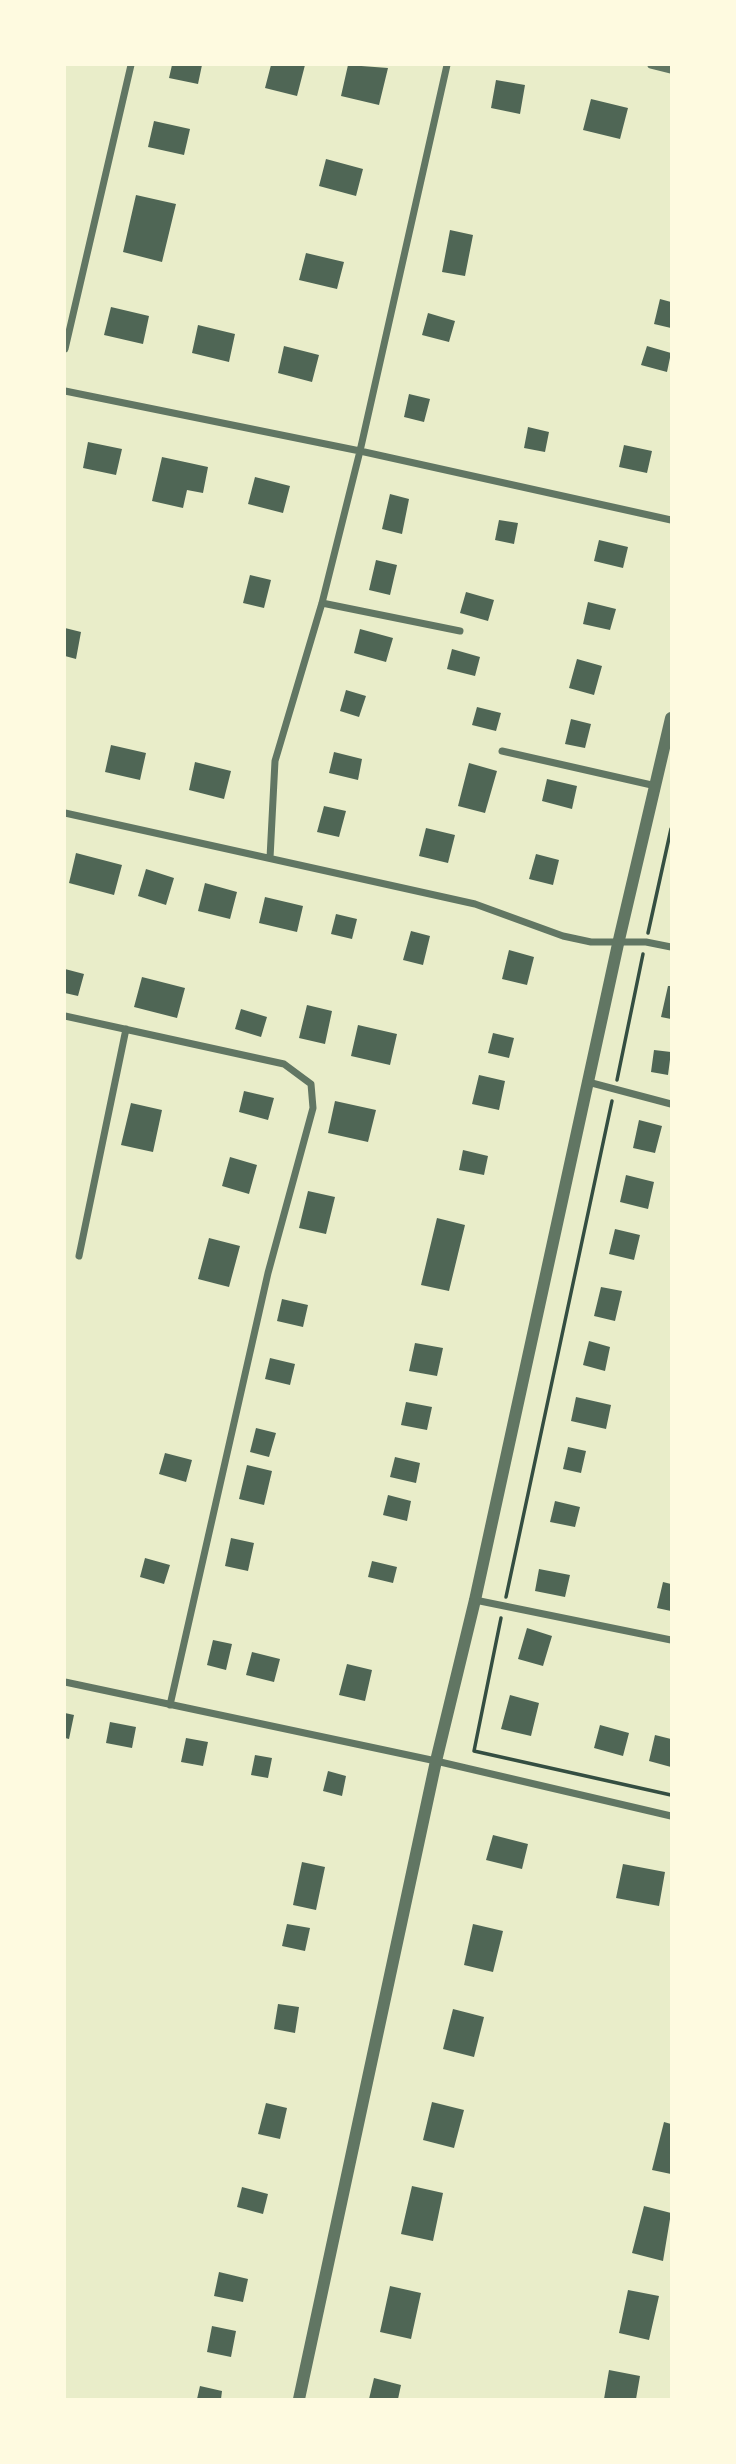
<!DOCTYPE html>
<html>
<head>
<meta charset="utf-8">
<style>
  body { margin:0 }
  #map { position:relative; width:736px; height:2464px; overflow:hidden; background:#e9edc9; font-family:Overpass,sans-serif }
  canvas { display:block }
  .frame { position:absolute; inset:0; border:66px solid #fefae0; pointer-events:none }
</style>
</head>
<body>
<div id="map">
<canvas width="736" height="2464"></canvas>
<div class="frame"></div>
</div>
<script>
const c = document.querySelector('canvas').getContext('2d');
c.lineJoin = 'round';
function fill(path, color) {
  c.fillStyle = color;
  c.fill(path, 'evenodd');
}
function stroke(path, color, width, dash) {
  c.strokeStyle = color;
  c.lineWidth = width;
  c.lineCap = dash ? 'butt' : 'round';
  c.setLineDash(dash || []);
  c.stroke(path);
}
const building = new Path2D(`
  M172,65H202L198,84L169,78Z
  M271,65H305L297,96L265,88Z
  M348,65L388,68L379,105L341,96Z
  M496,80L525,85L520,114L491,108Z
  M591,99L628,108L620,139L583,130Z
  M154,121L190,129L184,155L148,147Z
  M326,159L363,169L356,196L319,186Z
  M136,195L176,204L162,262L123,252Z
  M450,230L473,235L465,276L442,272Z
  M306,253L344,262L337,289L299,280Z
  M660,299L671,302V328L654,324Z
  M111,307L149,316L143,344L104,335Z
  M428,313L455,321L449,342L422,335Z
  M198,325L235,334L229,362L192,353Z
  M284,346L319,355L312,382L278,373Z
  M647,346L671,353L667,372L641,365Z
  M409,394L430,399L424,422L404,417Z
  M528,427L549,432L545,452L524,448Z
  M88,442L122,449L116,475L83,468Z
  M624,445L652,451L647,473L619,467Z
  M162,457L208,467L203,493L187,490L183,508L152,501Z
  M255,477L290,486L283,513L248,504Z
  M390,494L409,499L402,534L382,529Z
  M499,520L518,523L514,544L495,540Z
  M599,540L628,547L623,568L594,561Z
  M376,560L397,565L390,595L369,590Z
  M250,575L271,580L264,608L243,603Z
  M466,592L494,600L488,621L460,613Z
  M588,602L616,609L610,630L583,624Z
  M65,628L81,632L76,659L65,656Z
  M360,629L393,638L386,662L354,653Z
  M452,649L480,657L475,676L447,669Z
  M577,659L602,666L594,695L569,688Z
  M346,690L366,696L359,717L340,711Z
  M477,707L501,713L496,731L472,725Z
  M571,719L591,724L585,748L565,744Z
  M111,745L146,753L140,780L105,772Z
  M334,752L362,759L358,780L329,773Z
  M195,762L231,771L224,799L189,790Z
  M469,763L497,771L485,813L458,806Z
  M547,779L577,786L572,809L542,801Z
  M324,806L346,811L339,837L317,832Z
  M426,828L455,835L448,863L419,856Z
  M76,853L122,865L114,895L69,883Z
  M536,854L559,860L553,885L529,879Z
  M146,869L174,878L166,905L138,896Z
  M205,883L237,892L230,919L198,911Z
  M265,897L303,906L297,932L259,923Z
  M336,914L357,919L352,939L331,934Z
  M411,931L430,936L423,965L403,960Z
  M509,950L534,957L527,985L502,979Z
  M65,969L84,974L78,996L65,993Z
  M142,977L185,988L177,1018L134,1007Z
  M668,986H671V1019L661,1017Z
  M307,1005L332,1011L325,1044L299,1038Z
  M241,1009L267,1017L261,1037L235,1029Z
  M358,1025L397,1034L390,1065L351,1056Z
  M493,1033L514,1038L509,1058L488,1053Z
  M654,1050L671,1052L668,1075L651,1072Z
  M479,1075L505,1081L499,1110L472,1104Z
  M244,1091L274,1098L268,1120L239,1112Z
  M335,1101L376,1110L368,1142L328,1133Z
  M131,1103L162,1110L153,1152L121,1145Z
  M639,1120L662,1126L655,1153L633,1148Z
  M463,1150L488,1156L484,1175L459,1170Z
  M230,1157L257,1165L249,1194L222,1186Z
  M626,1175L654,1182L648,1209L620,1202Z
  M308,1191L335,1197L326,1234L299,1228Z
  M437,1218L465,1225L449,1291L421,1285Z
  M615,1229L640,1235L634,1260L609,1254Z
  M209,1238L240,1246L229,1287L198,1279Z
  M601,1287L622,1291L615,1321L594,1316Z
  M282,1299L308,1305L303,1327L277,1321Z
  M589,1341L610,1347L605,1371L583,1365Z
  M415,1343L443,1348L437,1376L409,1371Z
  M270,1358L295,1364L290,1385L265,1379Z
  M576,1397L611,1405L606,1429L571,1421Z
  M406,1402L432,1407L427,1430L401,1425Z
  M256,1428L276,1433L269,1457L250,1452Z
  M568,1447L586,1451L581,1473L563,1469Z
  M165,1453L192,1460L186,1482L159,1474Z
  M395,1457L420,1463L416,1483L390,1477Z
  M247,1465L272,1471L264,1505L239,1499Z
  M388,1495L411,1501L407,1521L383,1515Z
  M555,1501L580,1507L575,1527L550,1522Z
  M231,1538L254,1543L248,1571L225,1566Z
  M145,1558L170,1565L164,1584L140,1577Z
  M372,1561L397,1567L393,1583L368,1577Z
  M539,1569L570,1575L565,1597L535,1591Z
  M663,1582L671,1584V1611L657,1608Z
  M527,1628L552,1636L543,1666L518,1659Z
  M213,1640L232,1644L226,1670L207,1665Z
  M252,1652L280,1659L274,1682L246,1675Z
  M347,1664L372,1670L365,1701L339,1695Z
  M510,1695L539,1703L531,1736L501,1729Z
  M65,1713L74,1715L69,1739L65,1738Z
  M110,1722L136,1727L132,1748L106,1743Z
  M600,1725L629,1733L623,1756L594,1748Z
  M655,1735L671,1739V1767L649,1761Z
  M186,1738L208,1742L203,1766L181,1762Z
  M255,1755L272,1758L268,1778L251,1775Z
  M328,1771L346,1776L342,1796L323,1791Z
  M493,1835L528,1844L522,1869L486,1860Z
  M302,1862L325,1867L316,1910L293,1905Z
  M623,1864L665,1872L659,1906L616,1898Z
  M287,1924L310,1928L305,1951L282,1946Z
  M473,1924L503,1931L493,1972L464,1965Z
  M278,2004L299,2007L295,2033L274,2029Z
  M453,2009L484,2017L474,2057L443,2049Z
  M432,2102L464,2110L454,2148L423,2140Z
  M266,2103L287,2108L280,2139L258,2134Z
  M664,2122L671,2124V2174L652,2170Z
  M412,2186L443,2193L433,2241L401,2234Z
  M242,2187L268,2194L263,2214L237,2207Z
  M644,2206L671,2213L663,2261L632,2253Z
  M219,2272L248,2279L243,2302L214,2296Z
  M390,2286L421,2293L411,2339L380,2332Z
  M628,2290L659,2296L649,2340L619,2333Z
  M212,2326L236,2331L231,2357L207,2352Z
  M609,2370L640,2376L636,2399H604Z
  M374,2378L401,2385L398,2399H369Z
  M200,2386L222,2391L221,2399H197Z`);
const path = new Path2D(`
  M648,933L671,829
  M617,1080L643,954
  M506,1597L612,1101
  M501,1618L474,1751L671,1795`);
const minor = new Path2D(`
  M651,65L671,70
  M65,349L131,65
  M65,391L360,451L671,520
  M322,603L460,631
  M502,751L656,786
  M65,813L475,904L563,936L591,942H646L671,947
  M270,858L275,761L322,603L360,451L447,65
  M65,1016L284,1064L311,1084L313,1108L268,1273L170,1705
  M588,1082L671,1104
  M79,1256L126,1029
  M475,1600L671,1640
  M65,1682L436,1761L671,1816`);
const tertiary = new Path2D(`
  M299,2399L436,1761L475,1600L618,944L671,718`);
fill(building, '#4f6655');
stroke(path, '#344e41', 3.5);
stroke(minor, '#617663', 7);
stroke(tertiary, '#617663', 12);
</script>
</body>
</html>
